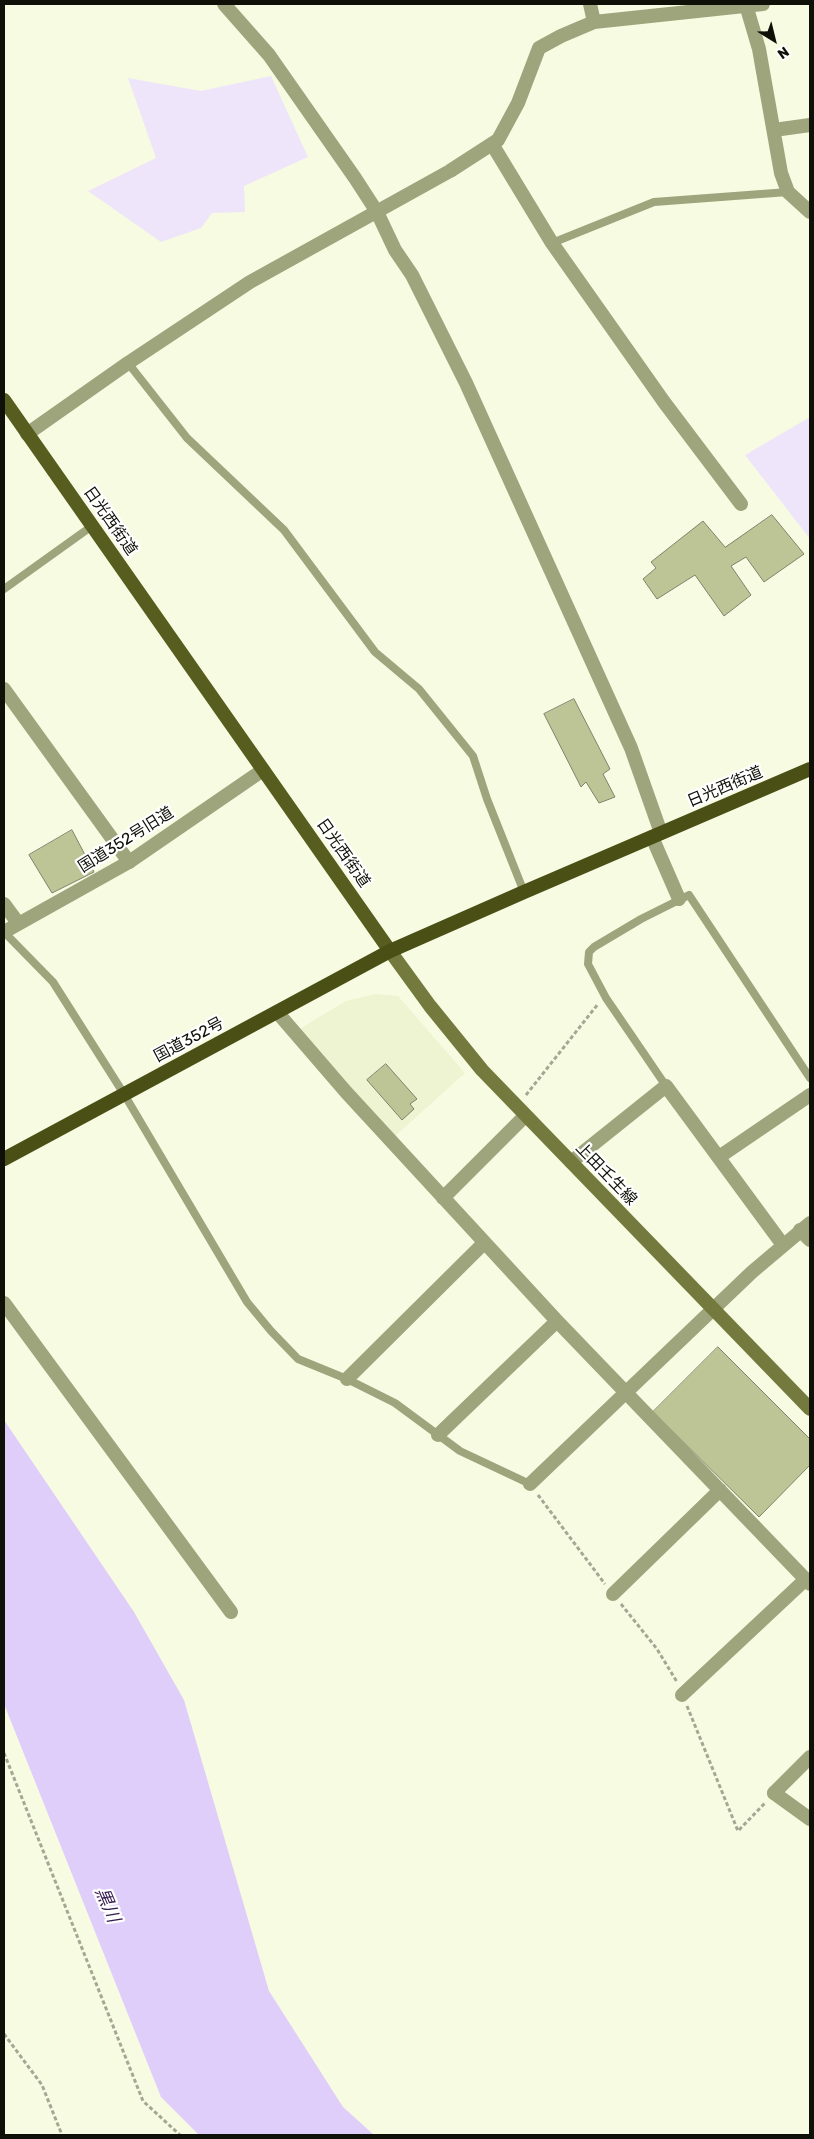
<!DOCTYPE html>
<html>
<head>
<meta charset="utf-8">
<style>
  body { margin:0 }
  #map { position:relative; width:814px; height:2139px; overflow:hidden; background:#f7fbe2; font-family:Rubik,sans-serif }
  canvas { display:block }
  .frame { position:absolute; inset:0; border:5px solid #0f1007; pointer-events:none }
  .north { position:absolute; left:749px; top:15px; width:50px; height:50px; -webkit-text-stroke:4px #fff; paint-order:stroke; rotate:144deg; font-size:14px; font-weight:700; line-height:20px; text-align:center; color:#0f1007 }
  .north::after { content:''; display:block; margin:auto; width:18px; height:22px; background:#0f1007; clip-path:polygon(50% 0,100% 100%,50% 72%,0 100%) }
</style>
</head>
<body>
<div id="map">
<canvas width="814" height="2139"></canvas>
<div class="frame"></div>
<div class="north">N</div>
</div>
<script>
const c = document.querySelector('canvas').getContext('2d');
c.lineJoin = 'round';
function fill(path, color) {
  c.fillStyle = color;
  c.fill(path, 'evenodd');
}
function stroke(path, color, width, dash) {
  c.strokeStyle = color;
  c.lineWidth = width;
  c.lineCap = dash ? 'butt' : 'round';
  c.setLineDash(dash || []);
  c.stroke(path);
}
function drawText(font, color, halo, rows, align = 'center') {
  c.font = font + ' Rubik,"Noto Sans JP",sans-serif';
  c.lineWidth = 4.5;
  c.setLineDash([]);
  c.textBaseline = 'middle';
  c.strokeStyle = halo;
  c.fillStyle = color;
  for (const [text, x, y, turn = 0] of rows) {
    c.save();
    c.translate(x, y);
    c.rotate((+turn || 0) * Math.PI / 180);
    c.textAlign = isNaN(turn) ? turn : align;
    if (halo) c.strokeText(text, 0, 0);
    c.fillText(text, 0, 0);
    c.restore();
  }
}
const built = new Path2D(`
  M375,994L398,996L465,1073L394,1137L298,1030L346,1001Z`);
const green = new Path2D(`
  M271,76L308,157L244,186L245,212L212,213L201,228L161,242L88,191L156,158L128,78L201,91Z
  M810,417V539L745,455Z`);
const water = new Path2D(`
  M4,1420L134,1612L184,1700L269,1991L343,2107L374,2135H199L161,2097L4,1704Z`);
const building = new Path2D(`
  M772,515L804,554L764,582L746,557L731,566L751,595L724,616L695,575L657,599L643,579L656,568L651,562L703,521L725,547Z
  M574,699L610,769L603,774L615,797L599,803L586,782L581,787L544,714Z
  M72,830L94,872L52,893L29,855Z
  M386,1064L417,1099L410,1104L414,1109L402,1120L367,1080Z
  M718,1347L810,1439V1465L759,1517L653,1412Z`);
const path = new Path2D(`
  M526,1095L598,1004
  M538,1495L605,1584
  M621,1604L657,1649L677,1682
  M687,1706L738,1831L766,1802
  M4,1753L143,2101L180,2135
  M4,2034L42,2085L62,2135`);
const service = new Path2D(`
  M552,243L654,202L788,192
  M128,363L187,438L284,530L375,652L419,689L473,756L487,799L524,892
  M4,589L92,526
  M4,932L53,982L124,1094L247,1302L271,1331L298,1359L347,1379L395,1403L460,1451L530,1484
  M666,1086L606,998L588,964L589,952L594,947L641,919L689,895L810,1078`);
const minor = new Path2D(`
  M224,4L269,55L355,178L377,212L395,250L412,275L466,383L631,748L661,833
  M590,4L594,22
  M746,5L759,49L781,173L788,192L810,212
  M774,130L810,125
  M492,144L552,243L664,402L741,504
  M27,434L128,363L250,282L450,171L498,140L518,103L539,48L561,36L594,22L763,4
  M4,689L129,862
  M652,837L679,899
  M4,904L18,923
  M277,1012L346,1092L557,1321L810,1584
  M719,1157L810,1095
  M571,1162L666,1086L783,1245
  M443,1198L525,1116
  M800,1230L810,1240
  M4,1303L231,1612
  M347,1379L484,1243
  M438,1435L557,1321
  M613,1594L720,1490
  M682,1695L806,1579
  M774,1793L810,1819`);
const tertiary = new Path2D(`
  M4,932L129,862L263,770
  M530,1484L752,1272L810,1223
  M774,1793L810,1757`);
const secondary = new Path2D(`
  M390,951L430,1006L482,1070L810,1409`);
const primary = new Path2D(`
  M4,400L390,951`);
const trunk = new Path2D(`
  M4,1159L390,951L524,892L810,769`);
const streetNames = [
  ["日光西街道",110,521,55],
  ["日光西街道",725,787,-23],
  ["国道352号旧道",126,840,-32],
  ["日光西街道",343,853,55],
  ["国道352号",189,1040,-28],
  ["上田壬生線",606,1174,46]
];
const waterNames = [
  ["黒川",107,1905,67]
];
fill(built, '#eef3d2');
fill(green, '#eee5fa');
fill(water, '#e0cefa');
fill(building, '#bdc495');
stroke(building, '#7f836c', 1);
stroke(path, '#a4a793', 3, [4, 2.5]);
stroke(service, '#9ea47c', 8);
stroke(minor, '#9ea47c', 14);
stroke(tertiary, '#9ea47c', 14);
stroke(secondary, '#747a3e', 14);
stroke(primary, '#575c1f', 14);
stroke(trunk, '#4a4f16', 14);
drawText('16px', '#0f1007', '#fff', streetNames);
drawText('italic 18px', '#351b50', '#fff', waterNames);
</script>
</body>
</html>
